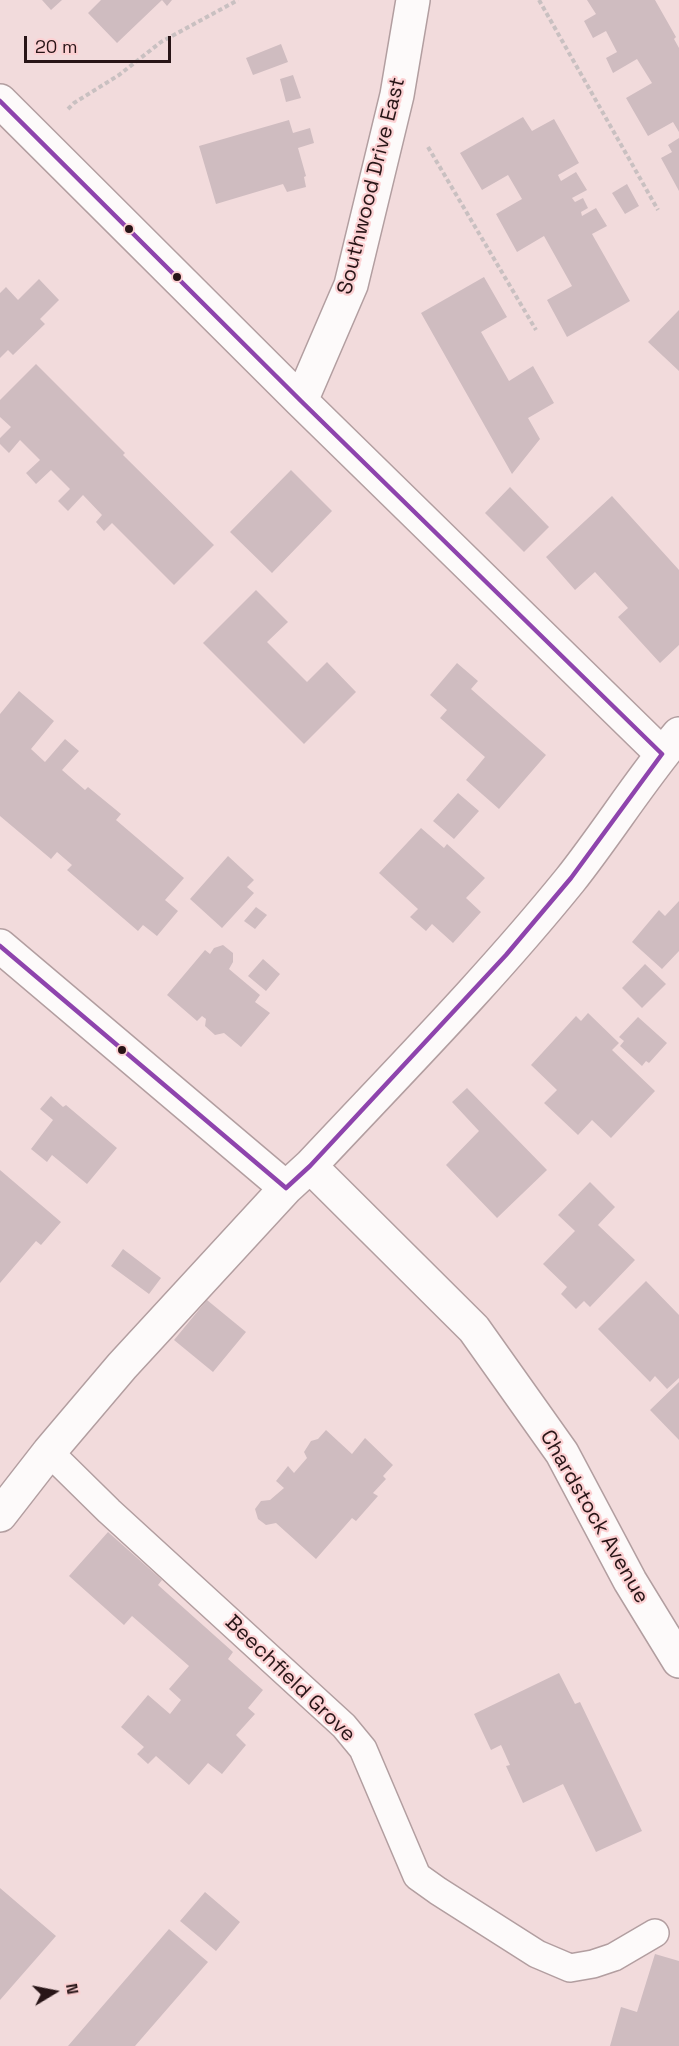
<!DOCTYPE html>
<html>
<head>
<meta charset="utf-8">
<style>
  body { margin:0 }
  #map { position:relative; width:679px; height:2046px; overflow:hidden; background:#f2dbdc; font-family:"Space Grotesk",sans-serif }
  canvas { display:block }
  .north { position:absolute; left:24px; top:1962px; width:60px; height:60px; -webkit-text-stroke:4px #fcd1d3; paint-order:stroke; rotate:80deg; font-size:16px; font-weight:700; line-height:24px; text-align:center; color:#281517 }
  .north::after { content:''; display:block; margin:auto; width:21px; height:27px; background:#281517; clip-path:polygon(50% 0,100% 100%,50% 72%,0 100%) }
  .scale { position:absolute; left:24px; top:36px; width:147px; height:27px; box-sizing:border-box; border:3px solid #281517; border-top:0; padding-left:8px; font-size:18px; line-height:21px; white-space:nowrap; color:#281517; -webkit-text-stroke:4px #fcd1d3; paint-order:stroke }
</style>
</head>
<body>
<div id="map">
<canvas width="679" height="2046"></canvas>
<div class="north">N</div>
<div class="scale">20 m</div>
</div>
<script>
const c = document.querySelector('canvas').getContext('2d');
c.lineJoin = 'round';
function fill(path, color) {
  c.fillStyle = color;
  c.fill(path, 'evenodd');
}
function stroke(path, color, width, dash) {
  c.strokeStyle = color;
  c.lineWidth = width;
  c.lineCap = dash ? 'butt' : 'round';
  c.setLineDash(dash || []);
  c.stroke(path);
}
function drawText(font, color, halo, rows, align = 'center') {
  c.font = font + ' "Space Grotesk",sans-serif';
  c.lineWidth = 4.5;
  c.setLineDash([]);
  c.textBaseline = 'middle';
  c.strokeStyle = halo;
  c.fillStyle = color;
  for (const [text, x, y, turn = 0] of rows) {
    c.save();
    c.translate(x, y);
    c.rotate((+turn || 0) * Math.PI / 180);
    c.textAlign = isNaN(turn) ? turn : align;
    if (halo) c.strokeText(text, 0, 0);
    c.fillText(text, 0, 0);
    c.restore();
  }
}
const building = new Path2D(`
  M42,0H62L51,10Z
  M101,0H172L167,6L162,0L117,43L88,13Z
  M587,0H655L676,37L674,39L679,48V132L673,122L648,136L626,98L652,83L637,59L613,73L606,58L617,52L606,31L593,38L584,21L596,14Z
  M281,44L288,62L253,75L246,58Z
  M293,75L301,98L286,102L280,79Z
  M523,117L532,131L554,119L579,163L558,175L561,181L576,172L587,190L572,198L575,202L583,198L588,208L581,212L582,216L596,208L607,226L592,234L630,301L567,337L547,300L572,286L544,236L517,252L496,214L522,199L508,175L482,190L460,153Z
  M289,120L293,133L310,128L314,143L298,148L306,176L304,177L306,187L287,192L283,184L216,204L199,146Z
  M679,138V191L661,158L672,152L668,145Z
  M627,184L639,206L625,214L612,193Z
  M484,277L507,317L481,332L509,381L533,366L554,403L528,418L540,439L512,474L421,313Z
  M39,279L59,300L40,319L45,324L13,355L8,350L0,358V293L6,287L18,300Z
  M679,310V371L648,342Z
  M36,364L125,453L123,455L214,545L174,585L112,523L104,531L96,522L102,515L83,495L68,511L58,501L70,489L51,470L36,484L26,473L40,460L20,440L9,453L0,444V438L11,427L0,417V400Z
  M291,470L332,511L272,573L230,532Z
  M510,487L549,527L524,552L485,513Z
  M612,496L679,570V645L660,663L618,617L628,608L595,572L575,590L546,557Z
  M256,590L288,622L267,642L307,682L327,662L356,692L304,744L203,643Z
  M457,663L478,681L471,689L546,755L499,809L466,780L485,757L440,718L447,710L430,695Z
  M19,691L54,721L31,749L45,762L65,739L79,751L62,770L85,790L88,787L121,814L116,820L184,878L165,900L178,911L157,936L143,925L138,931L67,870L72,865L57,852L51,859L0,816V714Z
  M458,793L479,811L454,839L433,821Z
  M421,828L444,848L447,844L485,878L466,898L481,912L453,943L432,924L426,931L410,917L418,909L379,873Z
  M228,856L254,880L247,887L254,893L222,928L190,899Z
  M679,901V951L662,969L632,942L659,910L665,916Z
  M256,907L267,915L255,929L244,921Z
  M223,945L233,953V962L229,969L260,995L255,1002L270,1013L241,1047L224,1033L215,1035L205,1026L206,1019L202,1016L197,1021L167,995L205,950L210,954L214,948Z
  M263,959L280,974L266,991L248,976Z
  M645,964L666,984L642,1008L622,988Z
  M588,1013L619,1043L612,1050L655,1091L611,1138L592,1120L578,1135L544,1103L557,1090L531,1065L576,1016L581,1021Z
  M638,1017L667,1043L649,1063L646,1061L642,1066L620,1046L624,1041L619,1037Z
  M467,1088L547,1170L497,1218L446,1165L479,1131L452,1102Z
  M51,1096L63,1107L66,1105L117,1148L87,1184L52,1155L47,1162L31,1149L53,1120L40,1109Z
  M0,1170L61,1222L41,1245L36,1241L0,1283Z
  M590,1182L615,1207L598,1225L635,1260L590,1307L584,1301L576,1309L561,1294L567,1287L543,1264L575,1231L558,1215Z
  M123,1249L161,1278L149,1294L111,1266Z
  M646,1281L679,1315V1378L667,1389L655,1376L650,1382L598,1329Z
  M207,1300L246,1332L213,1372L174,1340Z
  M679,1382V1440L650,1410Z
  M326,1430L352,1454L365,1438L393,1465L383,1476L386,1479L373,1493L378,1496L356,1521L352,1518L316,1559L276,1523L266,1525L258,1519L255,1509L261,1501L270,1500L284,1488L276,1481L288,1466L294,1473L307,1458L304,1452L311,1441L318,1439Z
  M108,1532L162,1580L158,1585L233,1652L228,1659L263,1690L248,1708L255,1714L236,1735L246,1745L222,1774L208,1763L189,1785L156,1756L148,1764L137,1754L144,1747L121,1727L148,1695L170,1714L181,1700L169,1689L189,1666L132,1616L124,1625L69,1576Z
  M559,1673L575,1704L580,1702L642,1831L596,1852L563,1784L523,1803L506,1766L510,1765L501,1745L491,1750L474,1714Z
  M0,1888L56,1936L0,2000Z
  M205,1892L240,1922L216,1951L180,1921Z
  M169,1929L208,1962L135,2046H68Z
  M655,1954L679,1961V2046H610L621,2007L637,2012Z`);
const path = new Path2D(`
  M539,0L658,210
  M68,109L74,103L119,75L161,42L238,0
  M428,147L536,330`);
const service = new Path2D(`
  M49,1452L109,1511L344,1726L363,1749L417,1876L438,1891L537,1954L570,1968L593,1964L614,1957L655,1933`);
const minor = new Path2D(`
  M0,101L301,401L662,754
  M301,401L351,285L397,95L413,0
  M0,946L286,1188
  M310,1166L474,1329L562,1453L630,1581L679,1661
  M0,1515L49,1452L122,1366L286,1188L310,1166C398,1072 489,980 570,880C608,832 640,780 679,734`);
const bus1 = new Path2D(`
  M0,101L301,401L662,754
  M0,946L286,1188
  M286,1188L310,1166L506,955L571,878L662,754`);
const markers = [
  [129,229,5,"#281517"],
  [177,277,5,"#281517"],
  [122,1050,5,"#281517"]
];
const streetNames = [
  ["Southwood Drive East",372,186,-76],
  ["Chardstock Avenue",594,1517,60],
  ["Beechfield Grove",290,1679,44]
];
fill(building, '#cfbcc0');
stroke(service, '#b29ea0', 30);
stroke(minor, '#b29ea0', 36);
stroke(path, '#c9c0c1', 4, [4.5, 3]);
stroke(service, '#fdfafa', 27);
stroke(minor, '#fdfafa', 33);
stroke(bus1, '#8e44ad', 4.5);
for (const [x, y, r, color] of markers) {
  const dot = new Path2D();
  dot.arc(x, y, r, 0, 2 * Math.PI);
  c.fillStyle = color;
  c.fill(dot);
  stroke(dot, '#fcd1d3', 2);
}
drawText('21px', '#281517', '#fcd1d3', streetNames);
</script>
</body>
</html>
